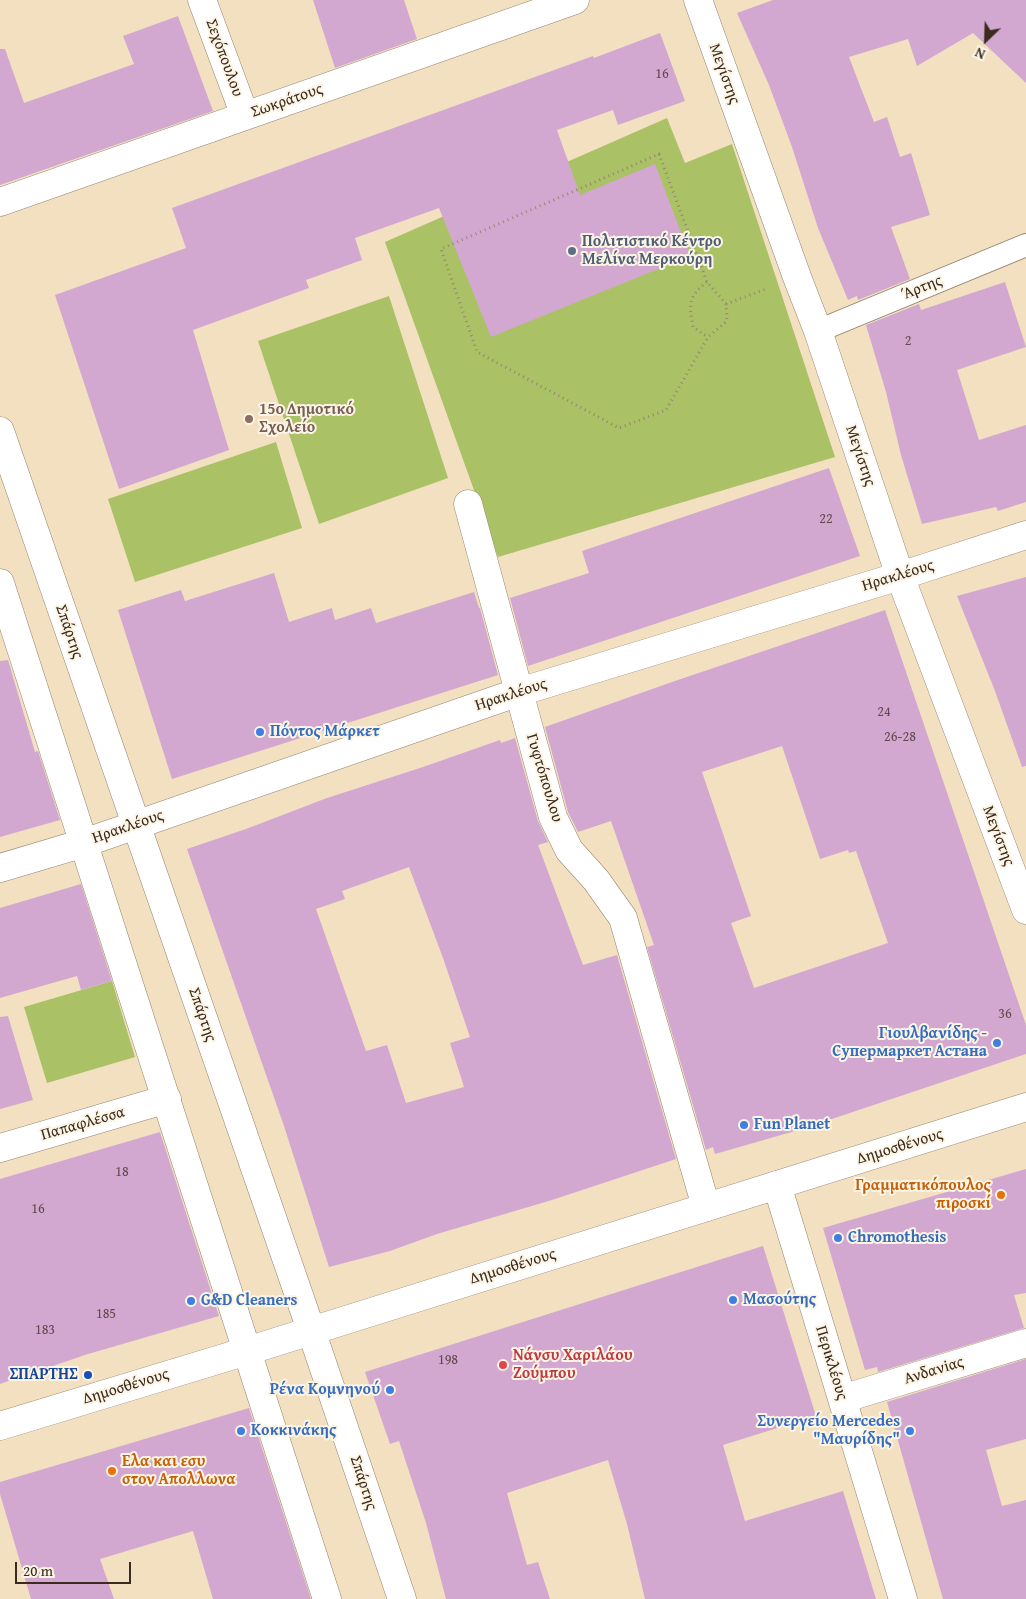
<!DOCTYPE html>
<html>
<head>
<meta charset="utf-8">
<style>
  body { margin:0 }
  #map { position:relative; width:1026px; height:1599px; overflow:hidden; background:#f2e0c1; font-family:"Gentium Book Plus",serif }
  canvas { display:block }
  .north { position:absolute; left:961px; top:15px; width:50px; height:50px; -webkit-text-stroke:4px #fcf5e5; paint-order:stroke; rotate:204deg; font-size:14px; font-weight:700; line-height:20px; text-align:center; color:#3b2a1e }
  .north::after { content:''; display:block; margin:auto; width:18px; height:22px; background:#3b2a1e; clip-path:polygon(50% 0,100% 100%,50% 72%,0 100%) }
  .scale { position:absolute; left:15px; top:1562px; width:116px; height:22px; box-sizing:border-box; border:2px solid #3b2a1e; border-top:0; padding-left:6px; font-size:15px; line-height:18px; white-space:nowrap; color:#3b2a1e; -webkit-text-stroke:4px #fcf5e5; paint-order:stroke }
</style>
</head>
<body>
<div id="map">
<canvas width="1026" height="1599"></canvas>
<div class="north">N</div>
<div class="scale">20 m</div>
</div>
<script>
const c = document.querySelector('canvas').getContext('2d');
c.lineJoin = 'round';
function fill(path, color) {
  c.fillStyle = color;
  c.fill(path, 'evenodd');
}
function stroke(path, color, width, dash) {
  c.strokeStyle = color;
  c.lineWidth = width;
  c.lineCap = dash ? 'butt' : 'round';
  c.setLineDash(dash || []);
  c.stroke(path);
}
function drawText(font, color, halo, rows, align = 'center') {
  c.font = font + ' "Gentium Book Plus",serif';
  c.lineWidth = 4;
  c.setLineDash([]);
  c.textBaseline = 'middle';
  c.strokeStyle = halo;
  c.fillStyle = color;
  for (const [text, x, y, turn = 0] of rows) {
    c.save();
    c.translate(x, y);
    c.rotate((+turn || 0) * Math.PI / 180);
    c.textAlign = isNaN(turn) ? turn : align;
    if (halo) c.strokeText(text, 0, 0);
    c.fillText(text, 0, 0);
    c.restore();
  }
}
const green = new Path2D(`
  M667,118L685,163L732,144L835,457L498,557L385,242Z
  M389,296L448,478L319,524L258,341Z
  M276,442L302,528L135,582L108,499Z
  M112,981L135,1057L47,1083L24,1007Z`);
const building = new Path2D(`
  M313,0H404L417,39L335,68Z
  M773,0H1026V83L973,33L917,66L908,39L849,57L874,122L887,117L900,157L911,153L930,215L891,227L910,279L858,300L857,296L848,300L818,228L792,147L769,85L737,13Z
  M178,16L213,111L0,185V49H5L24,103L134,64L123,36Z
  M660,33L685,101L618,125L613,110L557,130L580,195L655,164L690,256L491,337L439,208L355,238L362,260L306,280L309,288L193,330L229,450L119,489L55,295L186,248L172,208L593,56L594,58Z
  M1005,282L1026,347L957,370L979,440L1026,425V502L998,511L996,507L922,524L901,455L886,392L866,325L919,304L921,310Z
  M829,468L860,556L528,666L510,598L589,573L582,551Z
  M274,573L289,622L332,608L335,620L371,608L376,623L474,592L479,608H480L498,675L172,779L118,610L181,590L185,601Z
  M1026,577V766L1022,767L995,691L957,596Z
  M885,610L1026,1025V1054L802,1129L715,1154L713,1147L706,1150L647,947L654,945L611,821L578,832L568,812L545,727L672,682ZM782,746L820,859L848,850L849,853L856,851L888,943L754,988L731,923L751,916L702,772Z
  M8,660L35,752L38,751L60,820L0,837V661Z
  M515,738L538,821L548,842L538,845L583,965L617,955L676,1159L552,1200L437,1234L390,1251L329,1267L284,1126L187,849L246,829L327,798L423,767L500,740L501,743ZM409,867L443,958L470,1037L450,1043L464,1087L406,1103L387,1045L366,1051L316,909L345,899L342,891Z
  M81,884L112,981L81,990L77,976L0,998V908Z
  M8,1016L33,1100L0,1109V1017Z
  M160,1132L219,1316L88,1354L0,1384V1179Z
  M1026,1169V1293L1014,1295L1024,1328L878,1372L877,1367L865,1370L823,1228Z
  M763,1246L816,1416L723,1445L745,1521L843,1491L876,1599H645L627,1524L608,1460L507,1493L527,1565L538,1562L550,1599H446L426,1523L399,1441L390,1444L365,1372Z
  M1026,1359V1439L986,1450L1002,1506L1026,1500V1599H943L887,1402Z
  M249,1408L311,1599H213L193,1531L100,1559L114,1599H31L0,1494V1482Z`);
const path = new Path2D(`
  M659,154L707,282L726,304L727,321L708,337L666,410L619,428L477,352L441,249Z
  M707,282C688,296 689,305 693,327L708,337
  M726,304L766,289`);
const service = new Path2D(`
  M818,331L1026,245`);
const minor = new Path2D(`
  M202,0L245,116
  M698,0L797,277L818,331L900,576L1026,910
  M0,202L575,0
  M468,504L553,817L569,850L596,880L623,918L706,1207
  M0,868L84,843L519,692L900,576L1026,535
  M0,1148L167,1099
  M777,1185L903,1599
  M311,1330L402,1599
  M247,1351L327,1599
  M842,1399L1026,1343`);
const tertiary = new Path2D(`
  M0,431L311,1330
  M0,583L247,1351
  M0,1426L247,1351L1026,1107`);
const markers = [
  [572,251,5,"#5c6f8a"],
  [249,419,5,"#8d6e63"],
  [260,732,5,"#3f7fe0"],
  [997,1043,5,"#3f7fe0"],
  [744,1125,5,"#3f7fe0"],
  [1001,1195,5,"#e8710a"],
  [838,1238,5,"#3f7fe0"],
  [733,1300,5,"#3f7fe0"],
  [191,1301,5,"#3f7fe0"],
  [503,1365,5,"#e0444e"],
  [88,1375,5,"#1a4fb4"],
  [390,1390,5,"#3f7fe0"],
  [241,1431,5,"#3f7fe0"],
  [910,1431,5,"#3f7fe0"],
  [112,1471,5,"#e8710a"]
];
const numberNames = [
  ["16",662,74],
  ["2",908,341],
  ["22",826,519],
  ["24",884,712],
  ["26-28",900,737],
  ["36",1005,1014],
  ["18",122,1172],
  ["16",38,1209],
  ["185",106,1314],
  ["183",45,1330],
  ["198",448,1360]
];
const streetNames = [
  ["Σεχόπουλου",224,58,70],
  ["Μεγίστης",724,74,70],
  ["Σωκράτους",287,101,-19],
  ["Άρτης",922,288,-22],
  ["Μεγίστης",860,456,71],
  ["Ηρακλέους",898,576,-17],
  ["Σπάρτης",69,632,71],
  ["Ηρακλέους",511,695,-18],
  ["Γυφτόπουλου",544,778,73],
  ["Ηρακλέους",128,827,-19],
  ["Μεγίστης",998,836,69],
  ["Σπάρτης",202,1015,71],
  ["Παπαφλέσσα",83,1124,-16],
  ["Δημοσθένους",900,1147,-17],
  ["Δημοσθένους",513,1267,-17],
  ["Περικλέους",831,1363,73],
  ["Ανδανiας",934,1371,-17],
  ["Δημοσθένους",126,1387,-17],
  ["Σπάρτης",363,1483,72]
];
const serviceNames = [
  ["Πολιτιστικό Κέντρο",582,242],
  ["Μελίνα Μερκούρη",582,260]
];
const educationNames = [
  ["15ο Δημοτικό",259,410],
  ["Σχολείο",259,428]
];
const shopNames = [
  ["Πόντος Μάρκετ",270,732],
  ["Γιουλβανίδης -",987,1034,"right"],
  ["Супермаркет Астана",987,1052,"right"],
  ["Fun Planet",754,1125],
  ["Chromothesis",848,1238],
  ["Μασούτης",743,1300],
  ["G&D Cleaners",201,1301],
  ["Ρένα Κομνηνού",380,1390,"right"],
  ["Συνεργείο Mercedes",900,1422,"right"],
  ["\"Μαυρίδης\"",900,1440,"right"],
  ["Κοκκινάκης",251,1431]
];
const foodNames = [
  ["Γραμματικόπουλος",991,1186],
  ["πιροσκί",991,1204],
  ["Ελα και εσυ",122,1462,"left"],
  ["στον Απολλωνα",122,1480,"left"]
];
const healthNames = [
  ["Νάνσυ Χαριλάου",513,1356],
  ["Ζούμπου",513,1374]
];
const transitNames = [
  ["ΣΠΑΡΤΗΣ",78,1375]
];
fill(green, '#abc166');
fill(building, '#d2a8d1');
stroke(service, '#968570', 24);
stroke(minor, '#968570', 29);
stroke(tertiary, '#968570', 29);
stroke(path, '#968570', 3, [1, 4]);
stroke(service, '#fff', 22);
stroke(minor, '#fff', 28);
stroke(tertiary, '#fff', 28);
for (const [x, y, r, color] of markers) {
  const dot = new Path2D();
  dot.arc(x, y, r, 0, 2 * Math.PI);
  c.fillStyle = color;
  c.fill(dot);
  stroke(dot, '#fcf5e5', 2);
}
drawText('14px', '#614a4b', null, numberNames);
drawText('16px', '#3b2a1e', '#fcf5e5', streetNames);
drawText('bold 16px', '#4e5e75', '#fcf5e5', serviceNames, 'left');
drawText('bold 16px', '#785e54', '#fcf5e5', educationNames, 'left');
drawText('bold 16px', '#366cbe', '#fcf5e5', shopNames, 'left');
drawText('bold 16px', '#c56008', '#fcf5e5', foodNames, 'right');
drawText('bold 16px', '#be3a42', '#fcf5e5', healthNames, 'left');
drawText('bold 16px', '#164399', '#fcf5e5', transitNames, 'right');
</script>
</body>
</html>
